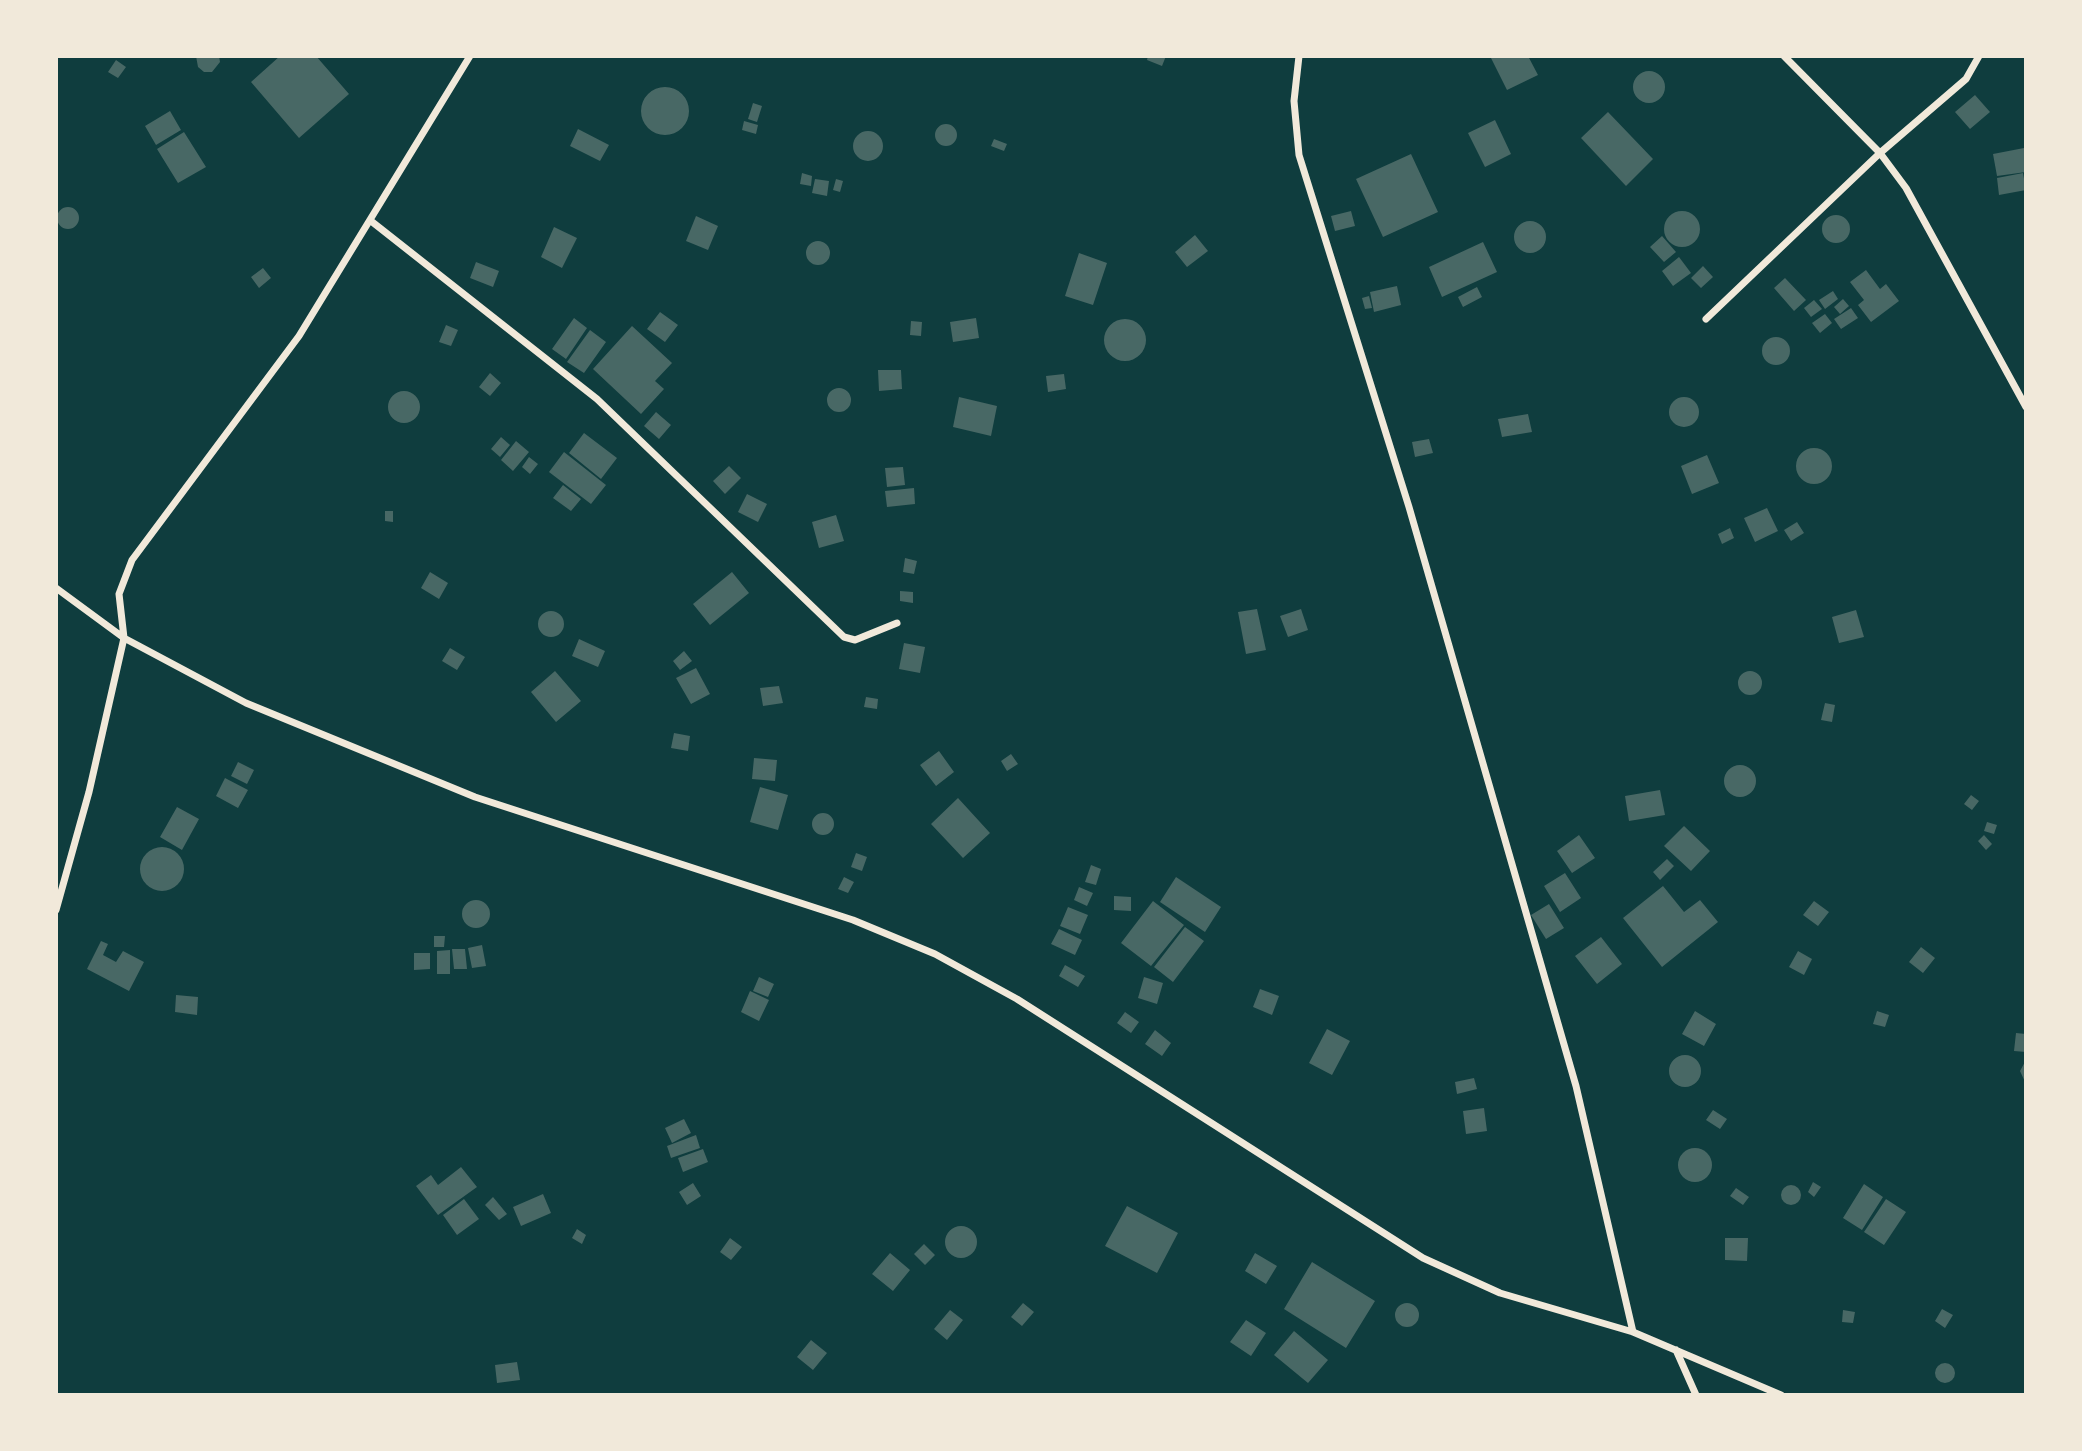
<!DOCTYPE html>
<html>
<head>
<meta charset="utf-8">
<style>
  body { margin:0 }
  #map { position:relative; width:2082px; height:1451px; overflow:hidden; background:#0f3d3e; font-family:"Alegreya Sans",sans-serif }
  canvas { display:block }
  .frame { position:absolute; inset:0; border:58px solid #f1e9da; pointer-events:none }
</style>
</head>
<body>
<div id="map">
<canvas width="2082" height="1451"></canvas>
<div class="frame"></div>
</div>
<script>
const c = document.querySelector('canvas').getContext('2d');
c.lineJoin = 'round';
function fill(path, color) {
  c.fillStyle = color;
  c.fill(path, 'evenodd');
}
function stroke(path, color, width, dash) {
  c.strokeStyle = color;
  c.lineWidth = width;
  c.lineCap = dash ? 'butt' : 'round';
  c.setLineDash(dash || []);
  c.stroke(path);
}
const building = new Path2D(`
  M196,56H219L220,62L212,72H204L198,67Z
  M280,56H316L349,94L299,138L251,82Z
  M1148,56H1166L1162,66L1147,60Z
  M1490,56H1528L1538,75L1507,90Z
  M116,60L126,67L118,78L108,72Z
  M1633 87a16 16 0 1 1 32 0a16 16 0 1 1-32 0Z
  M641 111a24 24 0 1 1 48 0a24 24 0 1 1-48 0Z
  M1975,95L1990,112L1970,129L1955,112Z
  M753,103L762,106L757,122L748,119Z
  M170,111L181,130L156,145L145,126Z
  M1608,112L1653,159L1626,186L1581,138Z
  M1495,120L1511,154L1485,167L1468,133Z
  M744,121L758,125L756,134L742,130Z
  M935 135a11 11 0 1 1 22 0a11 11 0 1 1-22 0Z
  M578,129L609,145L600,161L570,146Z
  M853 146a15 15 0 1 1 30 0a15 15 0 1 1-30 0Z
  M184,132L206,167L178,183L157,149Z
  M994,139L1007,144L1004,151L991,146Z
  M2024,148L2026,172L1997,176L1993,154Z
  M1411,154L1438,212L1383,237L1356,179Z
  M802,173L812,176L811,186L800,184Z
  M2023,173L2026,190L1999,195L1997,178Z
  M815,179L829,181L827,196L812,193Z
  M836,179L843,181L840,192L833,190Z
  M57 218a11 11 0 1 1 22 0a11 11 0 1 1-22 0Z
  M1664 229a18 18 0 1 1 36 0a18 18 0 1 1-36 0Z
  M1351,211L1355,226L1335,231L1331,216Z
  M1822 229a14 14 0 1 1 28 0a14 14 0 1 1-28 0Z
  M696,216L718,226L708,250L686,241Z
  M1514 237a16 16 0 1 1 32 0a16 16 0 1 1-32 0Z
  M554,227L577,238L562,268L541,257Z
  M1195,235L1208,251L1187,267L1175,252Z
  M1662,236L1676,252L1664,262L1650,247Z
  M806 253a12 12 0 1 1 24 0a12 12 0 1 1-24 0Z
  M1483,242L1497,272L1442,297L1429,267Z
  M1079,253L1107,263L1093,305L1065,296Z
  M1679,257L1691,273L1673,286L1662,271Z
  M476,262L499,271L493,287L470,278Z
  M1703,266L1713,277L1701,288L1691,278Z
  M263,268L271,278L259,288L251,277Z
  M1866,270L1880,289L1886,284L1899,301L1871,322L1858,305L1864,300L1850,282Z
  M1785,278L1806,300L1794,311L1774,288Z
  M1397,286L1401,305L1374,312L1370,292Z
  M1477,287L1482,297L1463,307L1458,297Z
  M1833,291L1838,299L1825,309L1819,300Z
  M1369,296L1372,308L1365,309L1362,298Z
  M1843,299L1849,306L1840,314L1834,307Z
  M1814,300L1822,309L1811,317L1804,308Z
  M1851,308L1858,318L1841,329L1834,319Z
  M660,312L678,325L665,342L647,329Z
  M1825,314L1832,323L1820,333L1812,323Z
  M574,318L587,328L566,359L552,349Z
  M976,318L979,338L953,342L950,322Z
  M1104 340a21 21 0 1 1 42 0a21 21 0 1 1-42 0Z
  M911,321L922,322L921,336L910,335Z
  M446,325L458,330L451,346L439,342Z
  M632,326L672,363L655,381L664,389L641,414L593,369Z
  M590,330L606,342L584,373L567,362Z
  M1762 351a14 14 0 1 1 28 0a14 14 0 1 1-28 0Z
  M878,370H901L902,389L879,391Z
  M490,373L501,383L490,396L479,387Z
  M1064,374L1066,389L1048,392L1046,376Z
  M827 400a12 12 0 1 1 24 0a12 12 0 1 1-24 0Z
  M388 407a16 16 0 1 1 32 0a16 16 0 1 1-32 0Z
  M959,397L997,406L991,436L953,427Z
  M1669 412a15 15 0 1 1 30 0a15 15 0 1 1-30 0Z
  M656,412L671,425L659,439L644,426Z
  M1528,414L1532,432L1502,437L1498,419Z
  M584,433L617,458L601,479L569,453Z
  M501,437L510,445L500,457L491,449Z
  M1429,439L1433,453L1415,457L1412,442Z
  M516,441L529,452L513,471L501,460Z
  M1796 466a18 18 0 1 1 36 0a18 18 0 1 1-36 0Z
  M564,452L606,485L591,504L549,472Z
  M1707,455L1719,483L1692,494L1681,466Z
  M529,457L538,464L530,474L522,467Z
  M729,466L741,478L725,494L713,481Z
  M903,467L905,485L887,487L885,468Z
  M563,485L581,499L571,511L553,498Z
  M914,488L915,504L887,507L885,491Z
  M747,494L767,504L758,522L738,512Z
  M1767,508L1778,531L1755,542L1744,518Z
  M385,511H393V522L385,521Z
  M836,515L844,541L819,548L812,522Z
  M1797,522L1804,533L1791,541L1784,530Z
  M1730,528L1734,538L1722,544L1718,534Z
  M905,558L917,561L914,574L903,572Z
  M430,572L448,583L439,599L421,588Z
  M732,572L749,593L710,625L693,604Z
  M900,591L913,592V603L900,601Z
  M1257,609L1266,650L1246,654L1238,612Z
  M1301,609L1308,630L1288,637L1280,616Z
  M1856,610L1864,637L1839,643L1832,617Z
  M538 624a13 13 0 1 1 26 0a13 13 0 1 1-26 0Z
  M579,639L605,651L598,667L572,656Z
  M904,643L925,647L920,673L899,669Z
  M450,648L465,657L457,670L442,661Z
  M684,651L692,661L680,670L673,661Z
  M696,668L710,694L691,704L676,678Z
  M1738 683a12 12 0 1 1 24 0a12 12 0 1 1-24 0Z
  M555,671L581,701L556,722L531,692Z
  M779,686L783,703L763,706L760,688Z
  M866,697L878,699L877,709L864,707Z
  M1825,703L1835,705L1832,722L1821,720Z
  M674,733L690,736L688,751L671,748Z
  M939,751L954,772L936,786L920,765Z
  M1011,754L1018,764L1007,771L1001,761Z
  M754,758L777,760L775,781L752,779Z
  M238,762L254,770L247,784L231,776Z
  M1724 781a16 16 0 1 1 32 0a16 16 0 1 1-32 0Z
  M225,778L248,790L238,808L216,796Z
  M760,787L788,795L778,830L750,822Z
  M1660,790L1665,815L1629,821L1625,796Z
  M1971,795L1979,801L1972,810L1964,804Z
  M958,798L990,833L963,858L931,824Z
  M177,807L199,819L182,850L160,837Z
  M812 824a11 11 0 1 1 22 0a11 11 0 1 1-22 0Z
  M1987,822L1997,825L1994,834L1984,831Z
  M1684,826L1710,851L1691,871L1664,846Z
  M1579,835L1595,858L1572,873L1557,851Z
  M1984,835L1992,844L1986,850L1978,841Z
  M140 869a22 22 0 1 1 44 0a22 22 0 1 1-44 0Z
  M856,853L867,857L862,871L851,867Z
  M1667,859L1674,866L1660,880L1653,872Z
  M1091,865L1101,869L1096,885L1085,882Z
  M1565,873L1581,898L1560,912L1544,886Z
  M844,877L854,882L848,893L838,889Z
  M1176,877L1221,907L1205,932L1160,902Z
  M1663,886L1684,912L1700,900L1718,922L1662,967L1623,918Z
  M1079,887L1093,893L1087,906L1074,900Z
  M1114,896L1131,897V911L1114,910Z
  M462 914a14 14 0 1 1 28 0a14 14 0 1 1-28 0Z
  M1153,901L1184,925L1151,966L1121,943Z
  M1814,901L1829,912L1818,926L1803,915Z
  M1549,904L1564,928L1546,939L1531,915Z
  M1068,907L1088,915L1080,934L1060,926Z
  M1185,927L1204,941L1173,982L1154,967Z
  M1059,929L1082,940L1075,955L1051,944Z
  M434,936H445L444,947H434Z
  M1601,937L1622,964L1597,984L1575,956Z
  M101,941L108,944L103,955L116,962L123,951L144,962L129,991L87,969Z
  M482,945L486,966L472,968L468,948Z
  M1921,947L1935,958L1923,973L1909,962Z
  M452,949H465L467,969H454Z
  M450,950V974H437V951Z
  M1798,951L1812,959L1804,975L1789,967Z
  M414,953H430V969L414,970Z
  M1065,965L1085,976L1078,987L1059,976Z
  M759,977L774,984L768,997L753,991Z
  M1144,977L1163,983L1157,1004L1138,998Z
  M1260,989L1279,996L1272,1015L1253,1007Z
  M750,991L769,1000L759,1021L741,1012Z
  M176,995L198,997L197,1015L175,1012Z
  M1695,1011L1716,1024L1704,1046L1682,1034Z
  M1877,1011L1889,1015L1885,1027L1873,1024Z
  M1125,1012L1139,1022L1131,1033L1117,1023Z
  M1327,1029L1350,1041L1332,1075L1309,1063Z
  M1155,1030L1171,1043L1162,1056L1145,1044Z
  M2016,1033L2026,1034V1052L2014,1051Z
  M1669 1071a16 16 0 1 1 32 0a16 16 0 1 1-32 0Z
  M2026,1060V1084L2020,1071Z
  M1474,1078L1477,1089L1457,1094L1455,1082Z
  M1484,1108L1487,1131L1466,1134L1463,1111Z
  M1713,1110L1727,1119L1720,1129L1706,1120Z
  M684,1119L691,1133L672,1143L665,1128Z
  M696,1135L700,1148L671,1158L667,1146Z
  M1678 1165a17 17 0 1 1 34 0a17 17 0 1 1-34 0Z
  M703,1149L708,1162L683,1172L678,1158Z
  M461,1167L477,1187L438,1215L416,1186L431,1175L438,1185Z
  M1813,1182L1821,1187L1814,1197L1808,1192Z
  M693,1183L701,1196L687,1205L679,1192Z
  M1864,1184L1883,1197L1862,1230L1843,1218Z
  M1781 1195a10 10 0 1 1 20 0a10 10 0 1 1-20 0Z
  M1736,1188L1749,1197L1743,1205L1730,1196Z
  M543,1194L551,1213L521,1226L513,1207Z
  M493,1197L507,1214L499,1220L485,1205Z
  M464,1199L479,1219L457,1235L443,1215Z
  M1886,1199L1906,1212L1884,1245L1864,1232Z
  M1127,1206L1178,1233L1157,1273L1105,1246Z
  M945 1242a16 16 0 1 1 32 0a16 16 0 1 1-32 0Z
  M577,1229L586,1235L582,1244L572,1238Z
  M730,1238L742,1247L731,1260L720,1252Z
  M1725,1238H1748L1747,1261L1725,1260Z
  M924,1244L935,1255L925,1265L914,1254Z
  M890,1253L910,1270L893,1291L872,1274Z
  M1255,1253L1277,1266L1266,1284L1245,1271Z
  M1312,1262L1375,1301L1346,1348L1284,1309Z
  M1395 1315a12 12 0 1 1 24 0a12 12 0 1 1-24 0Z
  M1023,1303L1034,1312L1022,1326L1011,1317Z
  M1942,1309L1953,1315L1945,1328L1935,1321Z
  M950,1310L963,1320L947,1340L934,1329Z
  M1843,1310L1855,1312L1853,1323L1842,1322Z
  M1246,1320L1266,1333L1251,1356L1230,1342Z
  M1294,1331L1328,1360L1308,1383L1274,1355Z
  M811,1340L827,1353L813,1370L797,1357Z
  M517,1362L520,1380L497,1383L495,1365Z
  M1935 1373a10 10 0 1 1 20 0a10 10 0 1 1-20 0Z`);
const minor = new Path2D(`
  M1299,56L1294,101L1299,155L1409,507L1576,1086L1633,1332
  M1784,56L1880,153L1906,188L2026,407
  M371,221L597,399L844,637L855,640L897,623
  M1706,319L1880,153L1966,79L1979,56
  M56,588L124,638L246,703L475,797L853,920L935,954L1017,999L1423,1258L1500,1293L1633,1332L1781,1395
  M56,910L89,792L124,638L119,594L132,560L299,336L470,56
  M1676,1350L1696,1395`);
fill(building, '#486865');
stroke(minor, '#f1e9da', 7);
</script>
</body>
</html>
